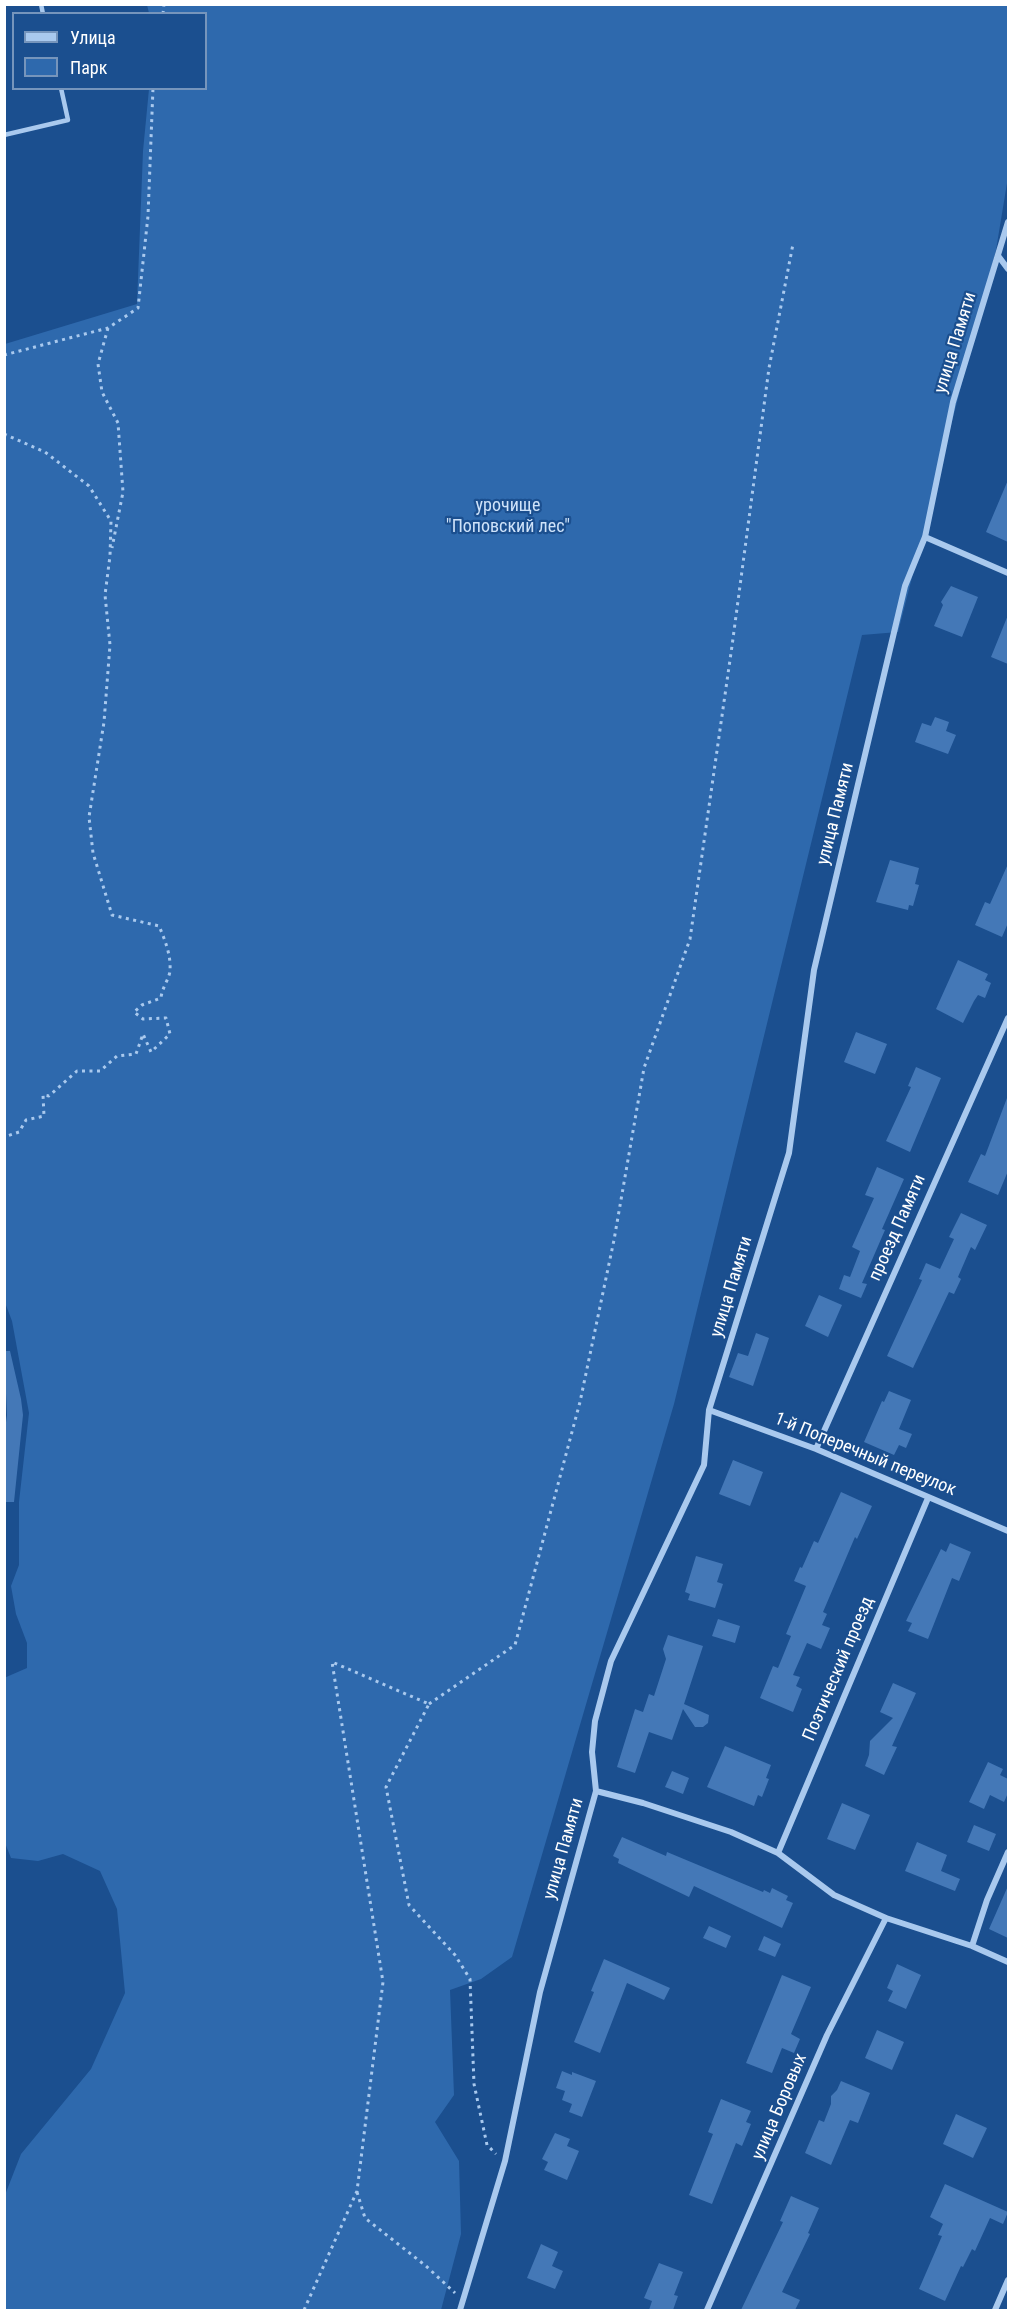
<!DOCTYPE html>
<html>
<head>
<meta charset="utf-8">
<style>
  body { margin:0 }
  #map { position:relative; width:1013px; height:2315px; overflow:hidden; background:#1b4f8f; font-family:"Roboto Condensed",sans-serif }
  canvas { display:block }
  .frame { position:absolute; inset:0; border:6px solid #fff; pointer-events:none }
  .legend { position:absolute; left:12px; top:12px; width:195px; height:78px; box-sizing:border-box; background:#1b4f8f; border:2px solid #7695bc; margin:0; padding:8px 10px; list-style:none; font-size:18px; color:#fff }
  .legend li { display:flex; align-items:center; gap:12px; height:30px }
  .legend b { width:30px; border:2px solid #7695bc }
</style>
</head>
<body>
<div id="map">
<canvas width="1013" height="2315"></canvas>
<div class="frame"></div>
<ul class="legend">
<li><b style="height:8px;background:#a9c9ee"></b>Улица</li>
<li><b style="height:16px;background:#2e69ad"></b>Парк</li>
</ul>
</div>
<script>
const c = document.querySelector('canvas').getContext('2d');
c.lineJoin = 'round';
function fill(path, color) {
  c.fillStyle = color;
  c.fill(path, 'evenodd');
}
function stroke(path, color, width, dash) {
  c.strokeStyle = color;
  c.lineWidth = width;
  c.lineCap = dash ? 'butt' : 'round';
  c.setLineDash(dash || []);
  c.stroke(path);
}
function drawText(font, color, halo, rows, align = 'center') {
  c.font = font + ' "Roboto Condensed",sans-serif';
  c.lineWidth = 4.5;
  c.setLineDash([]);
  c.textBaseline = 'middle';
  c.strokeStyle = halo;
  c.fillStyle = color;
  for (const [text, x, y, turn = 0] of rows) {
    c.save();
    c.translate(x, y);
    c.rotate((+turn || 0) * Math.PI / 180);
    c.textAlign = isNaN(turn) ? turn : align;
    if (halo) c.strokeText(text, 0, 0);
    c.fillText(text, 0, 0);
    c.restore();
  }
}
const green = new Path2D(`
  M147,5H1008V177L996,250L898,632L862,635L674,1404L512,1957L481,1979L450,1990L454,2095L435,2122L459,2161L461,2234L441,2310H5V2195L21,2154L91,2069L125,1993L117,1909L100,1871L63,1854L38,1861L11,1858L5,1843L4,1678L27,1668V1643L16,1614L11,1586L19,1565V1502L29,1413L12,1321L4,1300L5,344L137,304L143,151L149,89L206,88V14L149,13Z`);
const building = new Path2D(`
  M1008,480V542L986,532Z
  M951,586L978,597L962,637L934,626L943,605L941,602Z
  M1008,615V664L991,657Z
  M935,717L949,722L946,731L956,735L948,754L915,742L922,723L931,726Z
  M890,860L919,868L915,884L919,885L913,906L909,905L908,910L876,902Z
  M1008,864V923L1002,937L975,925L985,902L990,904Z
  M958,960L988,974L985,980L991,983L985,998L978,995L974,1001L963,1023L936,1009Z
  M856,1032L887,1044L875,1074L844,1062Z
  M916,1067L941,1078L910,1152L886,1141L911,1087L908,1086Z
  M1007,1098L1008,1171L998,1195L968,1182L981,1154L985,1156Z
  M877,1167L904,1179L882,1229L885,1230L862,1283L867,1284L861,1298L839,1289L844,1275L850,1277L860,1251L852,1247L874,1198L865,1195Z
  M961,1213L987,1225L975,1250L971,1247L958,1277L961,1279L954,1294L949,1292L913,1368L887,1356L922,1280L919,1279L926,1263L940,1269L954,1239L949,1237Z
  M819,1295L842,1305L828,1337L805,1326Z
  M756,1333L769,1338L753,1386L729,1377L738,1353L748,1356Z
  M4,1351H10L21,1399L23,1415L14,1502H4V1437L7,1415Z
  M889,1391L911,1400L899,1429L912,1434L906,1448L899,1445L894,1455L864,1442L882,1401L884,1402Z
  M733,1460L763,1472L750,1506L719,1494Z
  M841,1492L872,1506L857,1539L855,1537L823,1612L827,1614L822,1625L830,1628L821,1649L807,1643L793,1675L800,1677L796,1686L802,1689L793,1712L760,1698L773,1666L778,1668L791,1636L786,1634L806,1586L794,1581L800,1567L802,1568L814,1541L818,1543Z
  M950,1543L971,1552L959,1581L952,1578L928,1639L908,1631L912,1623L906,1621L941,1549L946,1552Z
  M696,1556L723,1564L717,1582L723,1584L715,1608L688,1600L690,1594L685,1592Z
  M718,1619L740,1626L735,1643L712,1636Z
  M668,1635L703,1646L684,1704L709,1715L708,1723L703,1727H695L683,1709L672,1740L649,1732L635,1773L617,1767L635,1709L643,1712L649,1694L654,1696L666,1659L663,1649Z
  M893,1683L916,1693L892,1746L897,1747L884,1775L865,1766L869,1755L870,1741L893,1718L880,1712Z
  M725,1746L771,1765L766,1778L769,1779L762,1797L758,1795L754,1806L707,1787Z
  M988,1762L1003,1769L1000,1775L1008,1779V1793L1004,1802L990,1795L984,1809L969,1802Z
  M672,1771L689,1778L683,1794L665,1787Z
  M842,1803L870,1815L855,1850L827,1839Z
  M974,1825L996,1834L989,1851L967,1842Z
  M622,1837L666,1856L667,1852L763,1892L764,1890L770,1893L772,1888L788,1896L786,1900L793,1903L782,1928L694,1886L689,1897L618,1863L619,1859L613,1856Z
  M917,1842L947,1855L941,1871L960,1879L955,1891L905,1871Z
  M1008,1886V1938L989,1929Z
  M709,1926L731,1936L726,1948L703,1938Z
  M764,1936L781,1944L775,1957L758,1950Z
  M604,1959L670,1988L664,2000L627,1983L600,2053L574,2042L594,1992L591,1991Z
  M897,1964L921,1975L906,2009L888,2001L893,1991L887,1988Z
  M782,1975L811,1987L791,2034L800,2039L794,2053L782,2048L772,2073L746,2063Z
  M877,2030L904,2042L892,2070L865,2058Z
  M562,2071L572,2075V2072L596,2081L582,2117L569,2112L572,2104L562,2100L565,2091L556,2088Z
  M841,2081L870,2093L858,2123L850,2120L831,2165L805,2153L819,2120L824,2122L831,2104V2096L837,2090Z
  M721,2099L751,2111L746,2122L751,2124L742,2146L736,2143L712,2204L689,2195L713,2134L708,2132Z
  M956,2114L987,2128L973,2158L943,2144Z
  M555,2133L570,2139L567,2146L579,2151L567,2180L544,2170L548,2162L542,2159Z
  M945,2184L1008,2212L1003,2224L990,2218L975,2251L972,2249L963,2267L961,2266L945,2301L919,2289L942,2236L938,2235L943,2224L930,2217Z
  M791,2196L819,2208L808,2233L810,2234L782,2292L800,2300L795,2310H741L783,2222L780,2221Z
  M541,2244L558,2252L552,2266L563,2271L555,2289L527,2278Z
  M659,2263L683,2272L674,2295L678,2296L673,2310H649L652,2301L644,2298Z`);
const path = new Path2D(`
  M163,14L164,4
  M108,328L98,364L102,392L118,423L123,492L112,548
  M4,355L108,328L138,308L148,216L153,88
  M4,434L45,452L89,486L111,521L110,556L105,595L110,645L104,722L89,817L93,853L112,915L159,926C165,940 171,955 170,970C170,978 162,987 161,998L142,1005L134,1012L143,1019L166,1018L170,1034L151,1052L143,1034L136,1054L117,1056L100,1071H77L49,1096L43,1095L44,1116L26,1120L19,1132L4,1137
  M429,1704L515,1645L580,1402L614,1240L644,1068L690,939L732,646L769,368L793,244
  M357,2192L365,2218L426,2266L455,2293
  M304,2310L357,2191L383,1982L332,1662L429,1704L386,1787L409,1905L455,1955L470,1979L474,2084L487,2145L496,2154`);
const lane = new Path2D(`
  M41,4L43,14
  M4,135L68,120L61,88`);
const street = new Path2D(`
  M999,257L1008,269
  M925,537L1008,573
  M709,1410L816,1449L1008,1531
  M816,1449L1008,1018
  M596,1791L643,1803L731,1832L778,1853L834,1895L886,1918L972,1946L1008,1962
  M778,1853L928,1498
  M972,1946L987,1900L1008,1852
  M460,2310L505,2161L540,1992L596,1791L592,1752L595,1721L611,1661L704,1465L709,1410L789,1153L814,970L905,586L925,537L953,402L1008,222
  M707,2310L827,2035L886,1918
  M995,2310L1008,2280`);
const streetNames = [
  ["улица Памяти",956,343,-73],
  ["улица Памяти",836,814,-76],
  ["проезд Памяти",898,1228,-66],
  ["улица Памяти",732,1287,-73],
  ["1-й Поперечный переулок",865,1455,22],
  ["Поэтический проезд",839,1669,-67],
  ["улица Памяти",564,1849,-74],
  ["улица Боровых",780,2107,-67]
];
const parkNames = [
  ["урочище",508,506],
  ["\"Поповский лес\"",508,527]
];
fill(green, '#2e69ad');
fill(building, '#4478b7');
stroke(path, '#a9c9ee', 3, [3, 4.5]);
stroke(lane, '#a9c9ee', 4.5);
stroke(street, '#a9c9ee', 6);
drawText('18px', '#fff', '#1b4f8f', streetNames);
drawText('18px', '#cfe3fa', '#1b4f8f', parkNames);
</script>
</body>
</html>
